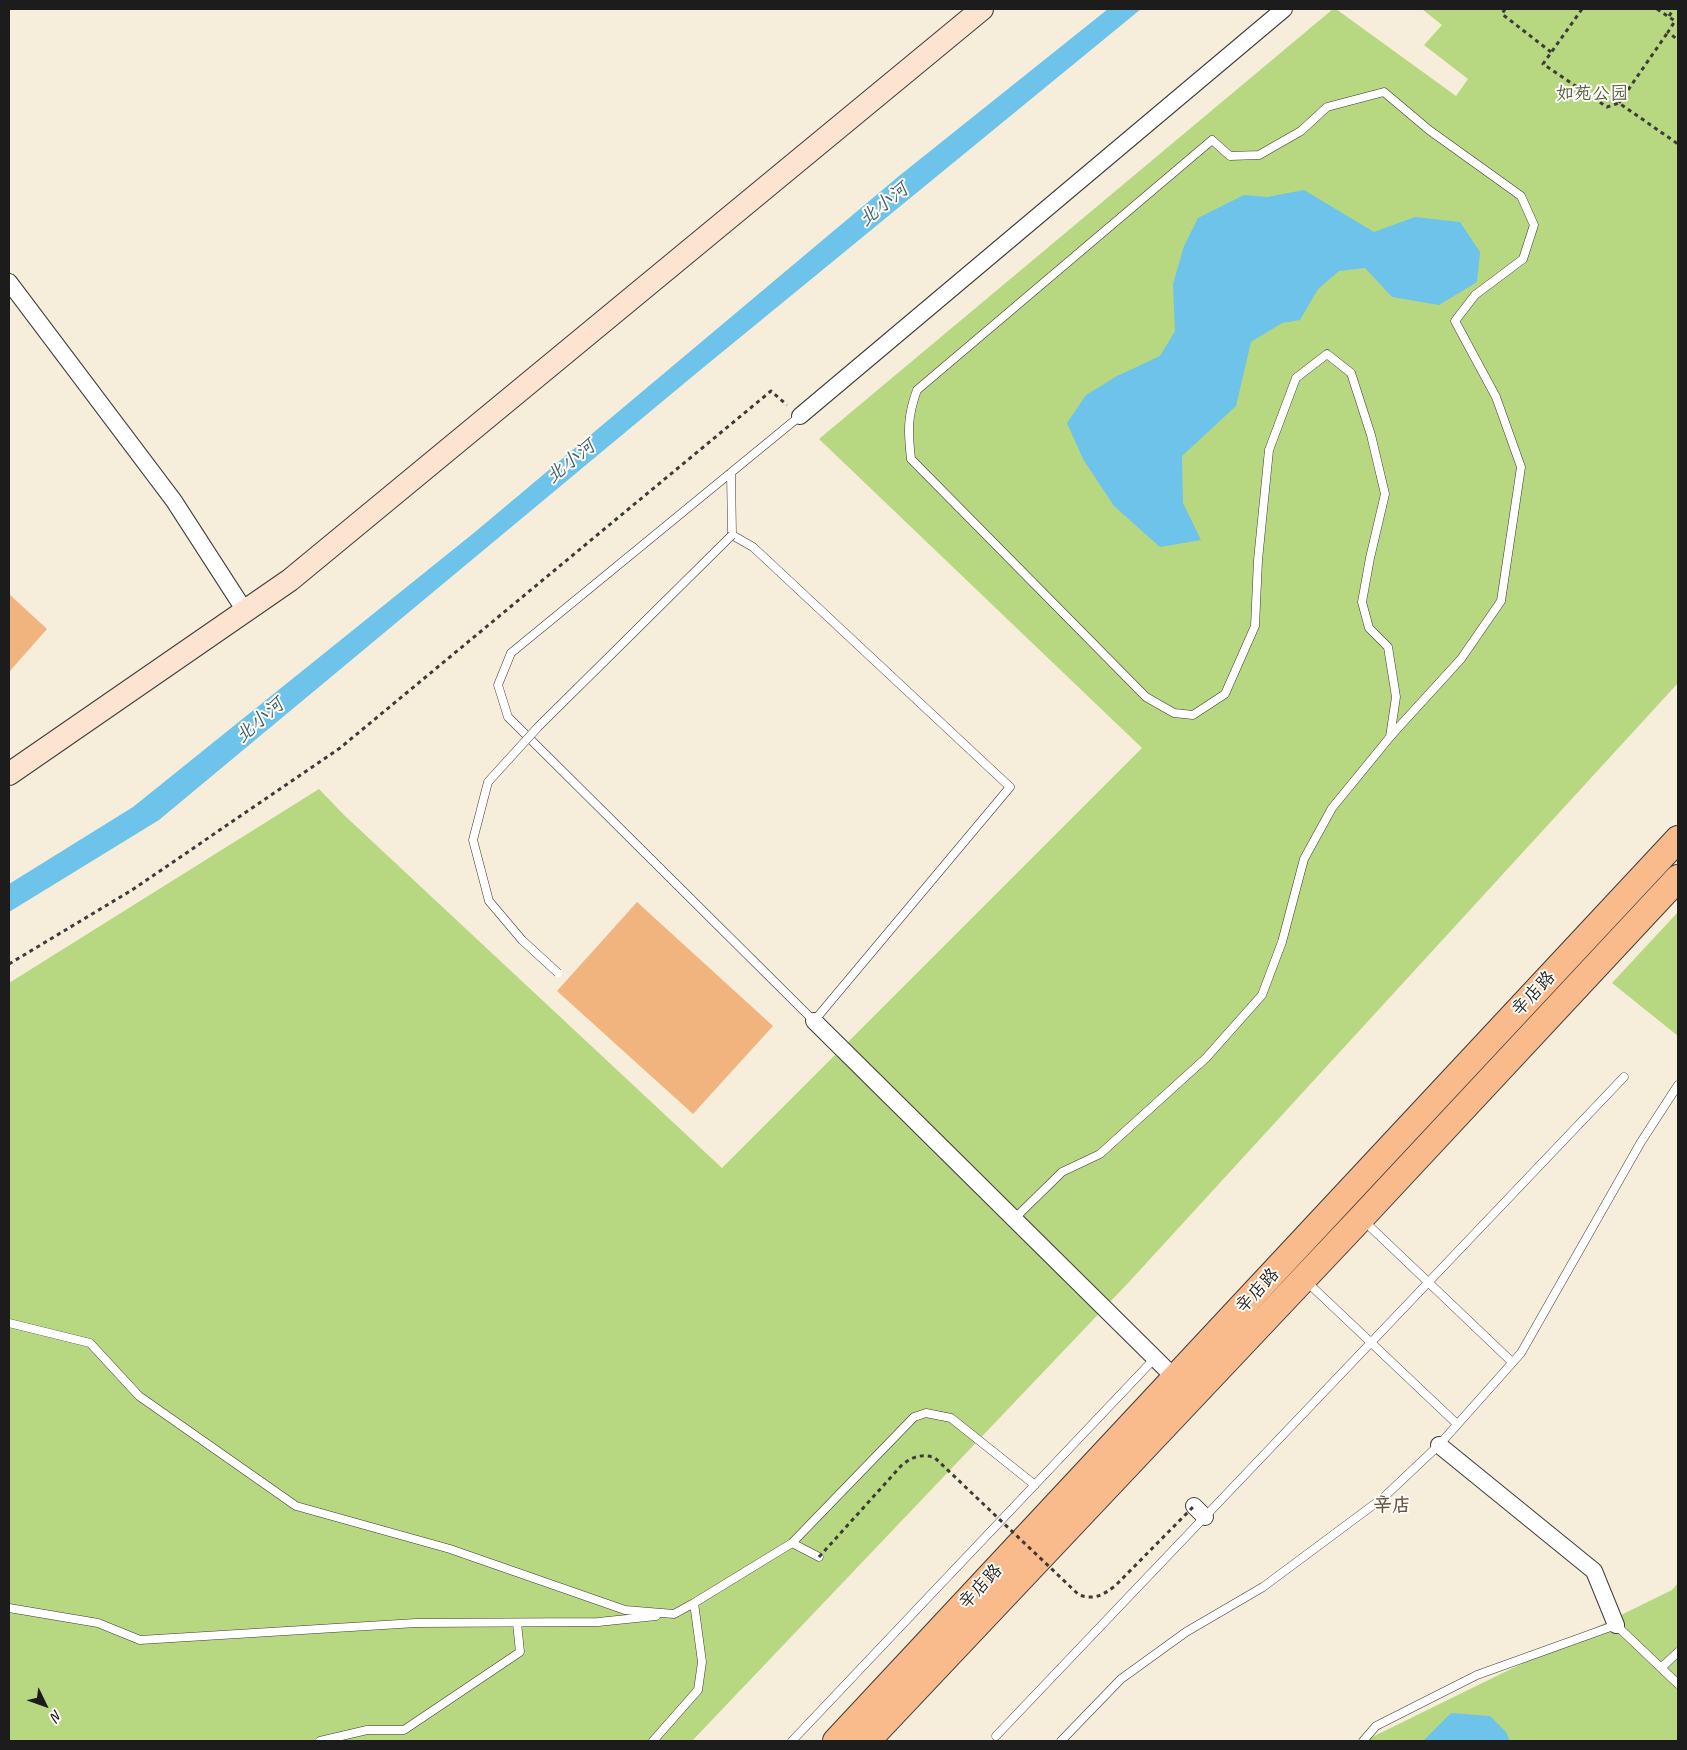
<!DOCTYPE html>
<html>
<head>
<meta charset="utf-8">
<style>
  body { margin:0 }
  #map { position:relative; width:1687px; height:1750px; overflow:hidden; background:#f7eddb; font-family:Caveat,sans-serif }
  canvas { display:block }
  .frame { position:absolute; inset:0; border:10px solid #1c1c1c; pointer-events:none }
  .north { position:absolute; left:20px; top:1680px; width:50px; height:50px; -webkit-text-stroke:4px #fdfcf7; paint-order:stroke; rotate:132deg; font-size:14px; font-weight:700; line-height:20px; text-align:center; color:#1c1c1c }
  .north::after { content:''; display:block; margin:auto; width:18px; height:22px; background:#1c1c1c; clip-path:polygon(50% 0,100% 100%,50% 72%,0 100%) }
</style>
</head>
<body>
<div id="map">
<canvas width="1687" height="1750"></canvas>
<div class="frame"></div>
<div class="north">N</div>
</div>
<script>
const c = document.querySelector('canvas').getContext('2d');
c.lineJoin = 'round';
function fill(path, color) {
  c.fillStyle = color;
  c.fill(path, 'evenodd');
}
function stroke(path, color, width, dash) {
  c.strokeStyle = color;
  c.lineWidth = width;
  c.lineCap = dash ? 'butt' : 'round';
  c.setLineDash(dash || []);
  c.stroke(path);
}
function drawText(font, color, halo, rows, align = 'center') {
  c.font = font + ' Caveat,"LXGW WenKai TC",sans-serif';
  c.lineWidth = 4;
  c.setLineDash([]);
  c.textBaseline = 'middle';
  c.strokeStyle = halo;
  c.fillStyle = color;
  for (const [text, x, y, turn = 0] of rows) {
    c.save();
    c.translate(x, y);
    c.rotate((+turn || 0) * Math.PI / 180);
    c.textAlign = isNaN(turn) ? turn : align;
    if (halo) c.strokeText(text, 0, 0);
    c.fillText(text, 0, 0);
    c.restore();
  }
}
const green = new Path2D(`
  M1333,9H1336L1456,96L1468,79L1424,45L1442,25L1422,9H1678V683L1129,1282L692,1741H9V983L319,789L344,815L722,1168L1142,748L819,439Z
  M1678,912V1036L1612,983Z
  M1678,1583V1741H1364L1672,1590Z`);
const water = new Path2D(`
  M1108,9H1141L693,376L159,820L9,912V884L133,807L475,532L899,176Z
  M1304,190L1374,232L1415,217L1460,222L1480,252L1477,282L1439,305L1392,297L1365,268L1339,271L1318,289L1300,320L1282,323L1251,342L1236,406L1182,456L1183,503L1201,540L1160,547L1114,506L1083,459L1067,423L1086,395L1117,376L1160,356L1175,331L1173,284L1184,246L1198,218L1244,195L1267,197Z
  M1451,1713L1490,1716L1506,1732L1510,1741H1423Z`);
const building = new Path2D(`
  M9,594L47,629L9,672Z
  M637,902L773,1026L693,1114L557,991Z`);
const path = new Path2D(`
  M1505,9L1502,14L1551,52
  M1582,9L1543,64L1607,107L1619,103L1678,144
  M1657,9L1675,21L1668,32L1678,40
  M1669,16L1674,9
  M1619,103L1668,32
  M9,964L132,890L340,748L771,391L787,405`);
const lane = new Path2D(`
  M731,473L732,535L753,547L1010,787L814,1021L508,717L498,685L511,653L800,416
  M1014,1219L1062,1172L1100,1154L1206,1058L1262,995L1282,942L1304,859L1332,808L1390,737L1397,729L1461,659L1501,601L1521,467L1496,397L1455,321L1475,295L1523,259L1534,225L1521,196L1429,130L1384,92L1327,107L1301,131L1259,155L1230,156L1212,140L917,390C907,417 908,432 911,459L1146,697L1174,713L1193,715L1225,694L1255,626L1258,560L1269,450L1296,378L1327,354L1351,373L1371,435L1385,494L1370,558L1362,602L1369,628L1388,647L1396,697L1390,737
  M1363,1220L1512,1362
  M1307,1282L1457,1424
  M9,1323L90,1343L139,1396L296,1506L450,1549L625,1610L674,1614L694,1603L792,1543L819,1557
  M792,1543L914,1417L926,1413L951,1418L1035,1485
  M9,1608L98,1623L140,1640L416,1623L598,1622L656,1616
  M1661,1668L1678,1652
  M996,1736L1624,1077
  M320,1741L367,1730H404L520,1652L517,1623
  M653,1741L698,1690L702,1662L694,1603
  M792,1741L1155,1358
  M1061,1741L1121,1679L1186,1632L1263,1587L1384,1497L1439,1445L1521,1353L1641,1142L1678,1085
  M1363,1741L1376,1726L1477,1675L1616,1625L1678,1684`);
const street = new Path2D(`
  M9,282L174,501L245,611
  M800,416L1284,9
  M814,1021L1181,1384
  M1439,1445L1594,1571L1616,1625
  M1194,1506L1205,1517`);
const secondary = new Path2D(`
  M9,774L290,580L982,9`);
const primary = new Path2D(`
  M836,1741L1678,839
  M867,1741L1361,1218L1678,878`);
const pathBridge = new Path2D(`
  M819,1557L901,1466C911,1457 922,1453 935,1458L1079,1595C1095,1600 1103,1595 1115,1586L1194,1506`);
const laneBridge = new Path2D(`
  M558,973L522,940L489,901L473,840L488,782L538,727L732,535`);
const parkNames = [
  ["如苑公园",1592,94]
];
const streetNames = [
  ["辛店路",1534,994,-47],
  ["辛店路",1258,1291,-47],
  ["辛店路",981,1587,-47]
];
const waterNames = [
  ["北小河",884,205,-39],
  ["北小河",571,462,-39],
  ["北小河",260,721,-41]
];
const neighbourhoodNames = [
  ["辛店",1392,1506]
];
fill(green, '#b7d880');
fill(water, '#6dc3ea');
fill(building, '#f2b47f');
stroke(lane, '#3d3b39', 9);
stroke(street, '#3d3b39', 18);
stroke(secondary, '#3d3b39', 24);
stroke(primary, '#3d3b39', 28);
stroke(path, '#3d3b39', 3, [4, 4]);
stroke(lane, '#fff', 8);
stroke(street, '#fff', 16);
stroke(secondary, '#fde4d1', 22);
stroke(primary, '#fabb8c', 26);
stroke(laneBridge, '#3d3b39', 9, []);
stroke(pathBridge, '#3d3b39', 3, [4, 4]);
stroke(laneBridge, '#fff', 8);
drawText('18px', '#525e3f', '#fdfcf7', parkNames);
drawText('18px', '#1c1c1c', '#fdfcf7', streetNames);
drawText('italic 19px', '#3c5f6e', '#fdfcf7', waterNames);
drawText('bold 19px', '#67513f', '#fdfcf7', neighbourhoodNames);
</script>
</body>
</html>
